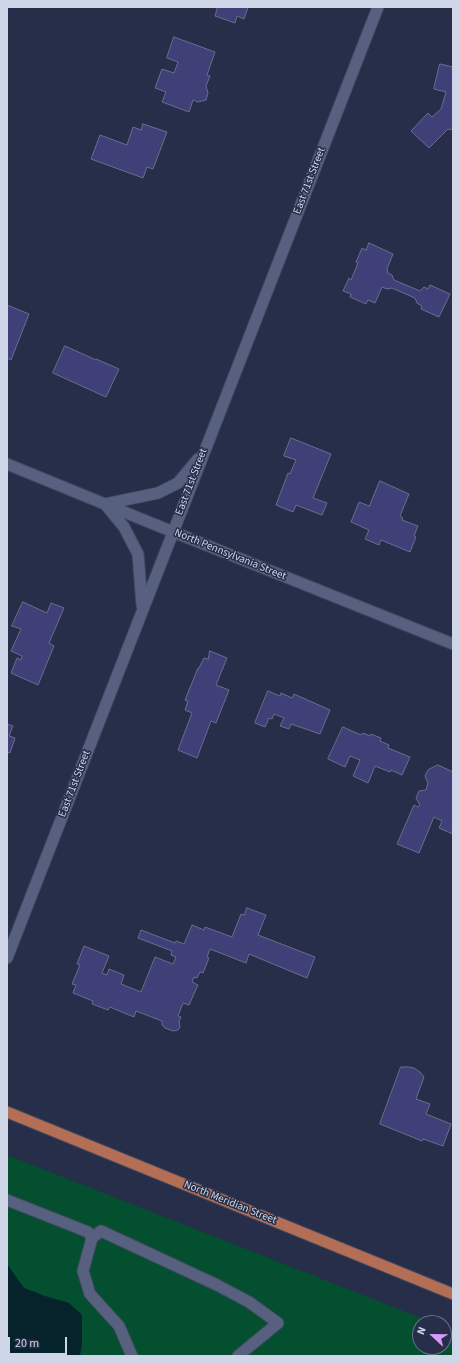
<!DOCTYPE html>
<html>
<head>
<meta charset="utf-8">
<style>
  body { margin:0 }
  #map { position:relative; width:460px; height:1363px; overflow:hidden; background:#262e49; font-family:"Source Sans 3",sans-serif }
  canvas { display:block }
  .frame { position:absolute; inset:0; border:8px solid #cfd6e7; pointer-events:none }
  .north { position:absolute; left:412px; top:1315px; width:40px; height:40px; box-sizing:border-box; background:#262e49; border:1px solid #6a7188; border-radius:50%; rotate:292deg; font-size:11px; font-weight:700; line-height:16px; text-align:center; color:#cfd6e7 }
  .north::after { content:''; display:block; margin:auto; width:14px; height:18px; background:#d89af8; clip-path:polygon(50% 0,100% 100%,50% 72%,0 100%) }
  .scale { position:absolute; left:8px; top:1337px; width:59px; height:18px; box-sizing:border-box; border:2px solid #cfd6e7; border-top:0; padding-left:5px; font-size:12px; line-height:14px; white-space:nowrap; color:#cfd6e7; -webkit-text-stroke:3px #262e49; paint-order:stroke }
</style>
</head>
<body>
<div id="map">
<canvas width="460" height="1363"></canvas>
<div class="frame"></div>
<div class="north">N</div>
<div class="scale">20 m</div>
</div>
<script>
const c = document.querySelector('canvas').getContext('2d');
c.lineJoin = 'round';
function fill(path, color) {
  c.fillStyle = color;
  c.fill(path, 'evenodd');
}
function stroke(path, color, width, dash) {
  c.strokeStyle = color;
  c.lineWidth = width;
  c.lineCap = dash ? 'butt' : 'round';
  c.setLineDash(dash || []);
  c.stroke(path);
}
function drawText(font, color, halo, rows, align = 'center') {
  c.font = font + ' "Source Sans 3",sans-serif';
  c.lineWidth = 3;
  c.setLineDash([]);
  c.textBaseline = 'middle';
  c.strokeStyle = halo;
  c.fillStyle = color;
  for (const [text, x, y, turn = 0] of rows) {
    c.save();
    c.translate(x, y);
    c.rotate((+turn || 0) * Math.PI / 180);
    c.textAlign = isNaN(turn) ? turn : align;
    if (halo) c.strokeText(text, 0, 0);
    c.fillText(text, 0, 0);
    c.restore();
  }
}
const green = new Path2D(`
  M7,1155L434,1323H420V1347H444V1327L453,1330V1356H7Z`);
const water = new Path2D(`
  M7,1264L24,1288L45,1296L69,1303L82,1315V1343L80,1356H7Z`);
const building = new Path2D(`
  M216,7H248L244,19L237,16L235,23L215,16L217,9Z
  M174,37L215,52L207,75L210,76L206,86L208,93L206,100L198,102L193,100L189,112L162,102L166,92L155,88L162,69L174,73L178,62L167,58Z
  M440,64L453,67V130L448,129L429,148L411,131L428,113L432,117L441,109L446,92L434,89Z
  M143,124L167,132L153,169L147,167L143,178L91,159L100,135L127,145L133,127L141,130Z
  M369,243L393,254L387,269L388,273L392,275L394,280L420,291L424,287L428,289L430,285L450,294L439,317L421,309L422,306L417,303L415,298L392,288L387,289L382,287L375,303L368,300L366,304L350,297L351,294L343,291L349,278L351,280L358,263L356,262L362,248L366,250Z
  M7,305L29,314L11,360L7,358Z
  M65,346L96,360V359L119,369L106,397L53,373Z
  M291,438L331,454L313,498L327,503L322,515L296,505L293,512L276,505L288,473L290,474L296,460L284,456Z
  M380,481L409,494L400,516L403,518L402,520L418,526L414,536L416,537L410,552L381,540L379,545L365,539L369,530L351,522L359,502L369,506Z
  M23,602L47,613L51,603L64,608L49,643L54,646L38,685L11,673L17,658L21,660L22,656L11,651L21,629L12,626Z
  M210,651L227,658L216,685L229,690L216,723L211,721L197,758L178,750L192,713L185,710L188,701L185,700L198,668H199L204,658L208,659Z
  M268,691L280,696L281,693L292,698L294,694L330,710L320,734L291,724L289,729L280,726L284,718L274,714L272,719L269,718L265,727L255,723Z
  M7,724L13,726L9,736L15,738L10,753L7,752Z
  M343,727L361,735L363,733L370,736L371,734L381,738L380,741L389,745L388,748L410,757L402,775L391,770L390,772L375,766L368,783L353,776L360,760L350,756L345,767L328,759Z
  M438,765L453,772V834L439,828L442,821L434,817L419,853L397,844L414,805L418,807L420,805L416,798L419,791L426,790L428,783L425,776L428,770Z
  M247,908L266,915L258,935L315,957L307,978L249,954L246,963L210,949L207,957L209,958L203,973L200,972L197,978L194,977L192,982L198,985L189,1005L183,1003L178,1016L181,1017L179,1021L180,1027L178,1030L173,1031L165,1028L162,1025V1021L136,1011L134,1017L110,1007L108,1010L92,1004L93,1001L73,993L76,985L72,984L80,965L77,964L84,946L109,956L102,973L107,975L109,969L124,975L121,984L141,992L155,957L173,964L176,957L171,955L172,951L138,938L141,930L175,943L176,941L184,944L192,925L204,930L205,927L232,937L241,914L244,915Z
  M401,1067H408L414,1068L420,1072L424,1077L416,1099L430,1104L426,1114L451,1124L443,1146L423,1139L422,1141L380,1124Z`);
const service = new Path2D(`
  M7,1200L88,1232L92,1238
  M132,1356L119,1326L90,1294L83,1271L92,1238L101,1231L217,1285L249,1302L278,1323L238,1356`);
const minor = new Path2D(`
  M7,464L156,525L453,644`);
const secondary = new Path2D(`
  M142,605L138,554L124,527L105,504L158,493L178,483L198,459
  M7,958L378,7`);
const primary = new Path2D(`
  M7,1112L453,1294`);
const streetNames = [
  ["East 71st Street",310,181,-69],
  ["East 71st Street",192,482,-69],
  ["North Pennsylvania Street",230,555,22],
  ["East 71st Street",75,784,-69],
  ["North Meridian Street",230,1203,22]
];
fill(green, '#034f2f');
fill(water, '#06222b');
fill(building, '#404078');
stroke(building, '#6a6d8d', 1);
stroke(service, '#41485e', 13);
stroke(minor, '#41485e', 13);
stroke(secondary, '#41485e', 13);
stroke(primary, '#41485e', 13);
stroke(service, '#57617f', 11);
stroke(minor, '#57617f', 11);
stroke(secondary, '#57617f', 11);
stroke(primary, '#b46e55', 11);
drawText('11px', '#cfd6e7', '#262e49', streetNames);
</script>
</body>
</html>
